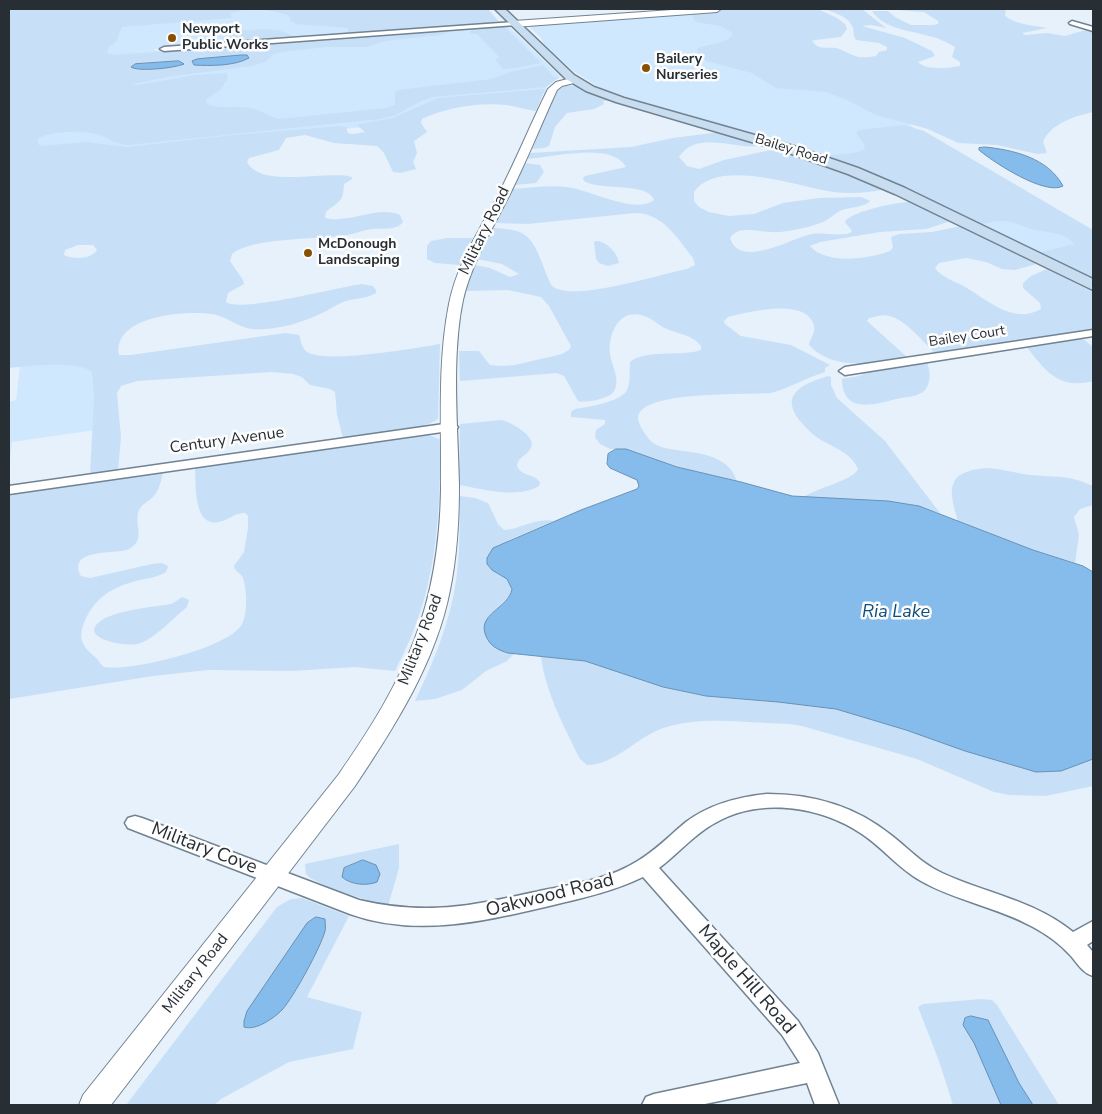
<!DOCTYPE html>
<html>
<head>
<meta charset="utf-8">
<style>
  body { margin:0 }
  #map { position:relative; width:1102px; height:1114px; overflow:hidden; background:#e6f1fb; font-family:"Nunito Sans",sans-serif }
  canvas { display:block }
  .frame { position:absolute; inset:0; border:10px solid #272e34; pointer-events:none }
</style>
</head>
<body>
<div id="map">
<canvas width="1102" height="1114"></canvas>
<div class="frame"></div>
</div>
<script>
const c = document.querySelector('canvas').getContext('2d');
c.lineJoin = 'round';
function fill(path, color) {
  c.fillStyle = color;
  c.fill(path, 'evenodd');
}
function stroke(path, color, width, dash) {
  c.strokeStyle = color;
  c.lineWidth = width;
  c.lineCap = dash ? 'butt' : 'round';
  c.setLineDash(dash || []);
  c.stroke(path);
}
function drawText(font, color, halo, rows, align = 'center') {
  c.font = font + ' "Nunito Sans",sans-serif';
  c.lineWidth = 5;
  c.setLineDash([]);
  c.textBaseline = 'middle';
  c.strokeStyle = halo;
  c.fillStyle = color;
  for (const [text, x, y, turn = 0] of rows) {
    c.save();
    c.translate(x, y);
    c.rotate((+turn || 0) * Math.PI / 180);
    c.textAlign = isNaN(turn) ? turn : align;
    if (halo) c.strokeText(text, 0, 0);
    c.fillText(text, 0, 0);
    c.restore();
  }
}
const built = new Path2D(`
  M15,9H309L401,30L153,49L158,51L506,26L509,27L560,76L547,86L545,93L456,104L386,125L9,159V35Z
  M721,9H743L1093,252V280L899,186L602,89L573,71L544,44L541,38L529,26Z
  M97,348L95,430L12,442L9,468V402L16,400L21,358Z`);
const green = new Path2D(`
  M9,9H488L500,23L348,34V28L296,24L291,21L289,16C273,9 248,7 231,13L232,18L122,27L116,42L109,47L107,53L113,55L454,29L442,35L385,41L367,47H327L282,52L274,54L265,62L252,66L174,76L132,84L137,85L195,75L226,73L228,78L220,90L206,99L207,104C219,110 236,105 250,108C261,109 268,117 279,119L385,108L395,105V92L398,90L491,79L510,72L543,65L554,77H560L546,87L433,97L421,101L396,115L380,119L128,145C114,144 112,139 99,135C87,130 49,130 38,139V144L41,146L86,142L127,147L234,135L339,126L346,127L348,133L353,134L365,132L358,126L359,124L393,118L438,98L545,89L536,111C526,110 516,106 506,105C480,102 446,107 422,119L421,123L427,132L414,141L417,153L413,162L416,169L400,173L393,172L384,153L377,146L334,143L305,135L286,138L279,150L249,158L247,162C261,189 328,170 352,177V179L344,184C343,204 339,200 326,212L325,218C350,224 378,205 400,215L403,222C397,231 381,228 371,229C361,231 351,235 341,236C316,239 250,238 232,254L230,261L243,280L244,284L228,293L226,302C240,313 339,287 362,284L373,286L376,290V293C366,299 354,298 343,302C335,305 328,311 320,314C303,322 283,328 265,329C239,332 232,317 211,314C185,310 112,316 119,355H131L285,333L299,335C301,340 301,348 307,352C327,364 415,348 440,344L438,418C431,430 360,436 343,438L337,415L335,392L330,389L310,385L302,377L293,374L271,372L137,381L121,386L117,393L121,437L118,471L90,475L94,398L92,372C78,360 28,366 9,368ZM78,245H93L97,250C91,259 74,260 64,255L65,250Z
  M731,9H818L837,18L845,24L847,29L841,37L815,40L812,41C820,53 832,44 842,50C856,57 859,59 876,56L879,52L887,50V47L879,43L856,40C853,35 854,33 853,28C850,17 833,12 824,9H862L886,28L871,25L862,26L905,38L932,51L935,56L918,62C926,71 949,68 960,66V62L952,57L955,47C947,42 938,38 929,36C908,30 884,29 872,11H888L895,17L911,25H933L938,24V21L924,12L884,9H1006L1005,16C1017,25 1032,25 1047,28L1022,33L1025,35L1047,33L1065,36L1089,29L1093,30V112C1075,116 1050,124 1043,142L1047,153L1037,154L997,145L958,143L928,129L876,115L849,101L826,92L776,88L752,73L706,61L698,53L697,49C707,43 729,45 733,33L720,26L695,22L691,12Z
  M503,25L541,63L516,68L503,69L495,59L500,58L477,34H470V28Z
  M265,29L278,30L299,38L227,43L228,37L236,31Z
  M566,85L576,86L610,100L603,101L604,104L594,109L567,113L555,127L549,146L544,148L531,149L558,90Z
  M904,125L924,131L1093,230V280L1037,253L1075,244L1066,237L1058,234L1031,229L1008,221H996L979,225L821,156L854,153L863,150L865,146L856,133L859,130Z
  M720,132L763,145C738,152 698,128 679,157L687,166L699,169L724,160L776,149L831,167L886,189C868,193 851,194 833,192C799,187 718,157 694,192V201L699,207L709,212L729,216L754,214L783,203L819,198L861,197L870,201C865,207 851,207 842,210C835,213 830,219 823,222C807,228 786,233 770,232C758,232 738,225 730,238C739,269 791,239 808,235C821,231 836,237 850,233L852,231L845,222C848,212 900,201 912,202C921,203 942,216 951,221L926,229L880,232L820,242L810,246C826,265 869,259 890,251L893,247L891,237L899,234L932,232L961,226L1036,264L1015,270L1002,269L986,262L966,258L939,263L935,268C942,278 955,281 965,287C988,300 1013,325 1041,309L1040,303L1023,288V283L1031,276L1047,269L1093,292V330L936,354C925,344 904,318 889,316C883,314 875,317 869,318L867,321L908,358C876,363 834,372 809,345C810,337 817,333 813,323C803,298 748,312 728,317L724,321L725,324L741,336L791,345L830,365L825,368V372C806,378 789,388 771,393C749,395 638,390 638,418C638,424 645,434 649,439C664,459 724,441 737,481L677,467L626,449H610L600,444L595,437L596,430L605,424V420L571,417V412L575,409C588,407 621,402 627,390C631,382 629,370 630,362C645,349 681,357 701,350V346C691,333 674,334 661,326C656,322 650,318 644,316C620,307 608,333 610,353C611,365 621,379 614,391C610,399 586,403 578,401L564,376L557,373L460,381L459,351H479L490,365L501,366L515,365L562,354L569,350L571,346L549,306L541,297L508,290L466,291L475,265L490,268L510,277L519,274L502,264L477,259L493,228C501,228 509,229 517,231C538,237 542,269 552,286C572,303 660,274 687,269L695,265L693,258C677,238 663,213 635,213L528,224L495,223L512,189C530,188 549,185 567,187C588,189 635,215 654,200C649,182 601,191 584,181L583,178L585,176L626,167C611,141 552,158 526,159L530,153L631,147L673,138Z
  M525,163L540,165L544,172L536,183L514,185Z
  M448,238H473L460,265L435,263L427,259V246L431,241Z
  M596,241C606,241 618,253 619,263L608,266L599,263L596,259L594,242Z
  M1081,337L1093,347V381C1058,390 1045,370 1025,345Z
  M926,360C930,369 932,381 925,390C919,397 905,397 896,399C874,405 842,414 842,379L859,376L875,370Z
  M828,376L831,377V385L837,398L885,441L940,513L908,504L802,498C815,488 853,481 858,469C850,451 833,448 818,438C812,434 806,428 801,422C778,394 803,384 828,376Z
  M502,420C512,423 541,438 529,451C524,457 518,457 517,466C522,477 533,473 540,482L539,486C517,499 483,489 459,485L460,424Z
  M427,434L441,440C439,527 437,592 395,671L355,667L291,671L208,670L153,676L9,699V494L163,471C161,481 160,489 153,497C149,501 142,504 139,510C133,524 147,539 129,549C118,555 66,547 81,576L90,578L152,564L162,563L168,566L166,572C158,577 149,578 140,580C114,586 94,597 84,623C78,638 82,646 94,656C98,659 100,664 104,667C129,672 230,648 242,624C248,612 247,591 243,578C241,573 235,572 234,566L244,552L248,528V516L245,513C234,513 229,520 219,522C193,528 196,484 195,467Z
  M985,468C1002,468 1016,474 1032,475C1059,478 1066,474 1093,486V505L1080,509L1074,517L1079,535L1075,563L1033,550L958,521C948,489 946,472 985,468Z
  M459,496L475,498L488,503L498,524L504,530C521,529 536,517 554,521L509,540L489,567C499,576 516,578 510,595L488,617L508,653H515L507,661L486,671L462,690L435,699L415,701C434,661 452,618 457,573C460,547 460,522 459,496Z
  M182,597L189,600L187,607C172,619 156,638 138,644C125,647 75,638 102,620C114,612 143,608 157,606C162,605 169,605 173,603C176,602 178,599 182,597Z
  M1093,637V786L1046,796L1010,795L994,792L917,759L802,726L790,724C748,723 703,715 663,728C637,737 615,765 587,765L580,759C564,727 545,691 541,656L585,661L663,687L706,696L778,702Z
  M399,844V868L388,906C370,901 318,887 306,874L305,864Z
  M302,898L349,916L307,997L362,1012L353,1049L289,1062L221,1099L214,1105H126L277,907L291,899Z
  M981,999L992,1000L997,1005L1059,1105H953L939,1061L918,1007L923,1004Z`);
const water = new Path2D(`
  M241,55H247L249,58C235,66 210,66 194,65L192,61L197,59Z
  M179,61L184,64C175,68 138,72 131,67L135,64Z
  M985,147C1014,150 1048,158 1063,186C1045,196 993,162 979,150V148Z
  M616,449H626L677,467L741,482L792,496L888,501L919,506L1033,550L1083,566L1093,572V759L1061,771L1036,772L965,751L906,730L836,709L778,702L706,696L663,687L585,661L508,653C498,650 490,646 486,636C476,614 509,608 512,589L507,579L492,570L487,564V558L493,548L581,510L637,489L639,486L637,480L610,468L607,464L608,454Z
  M363,860L376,865L380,874L377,882C367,886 351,885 342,877L344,868Z
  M316,917L325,919C325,923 326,927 325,931C321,947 293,998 282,1010C274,1018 256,1031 244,1027V1021L247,1011L307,923Z
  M971,1016L988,1020L1019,1083L1033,1105H1001L974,1043L963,1025L965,1018Z`);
const minor = new Path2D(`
  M1072,21L1093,27V31L1070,24L1069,23Z
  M514,22L517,24L516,25L164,51L160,49L164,47Z
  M1093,330V336L845,375L839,371L845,367Z
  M451,423L458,427L456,430L9,494V486Z
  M767,794C813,794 855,806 891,835C908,848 922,864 942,873C985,893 1036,901 1073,932L1093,921V941L1087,945L1093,952V976C1082,973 1077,962 1069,954C1059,943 1046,934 1033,927C997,907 956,901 921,881C899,869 883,848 862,834C820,806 760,797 715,823C694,834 678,854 659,868L798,1021L818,1053L839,1105H815L807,1083L700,1105H642L646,1097L654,1094L800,1063L782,1035L643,877C612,892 578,899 545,907C480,922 415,937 350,914L128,828L125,823L128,818L135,816L142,818L359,900C432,917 478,904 549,889C579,883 610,878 636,862C655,851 669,836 686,822C710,804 738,797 767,794Z`);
const tertiary = new Path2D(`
  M686,9H721L717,12L514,27L510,24L514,21Z
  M575,77L578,78V82L562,86L557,90C541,125 527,160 510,194C493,228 472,262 463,300C451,357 458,427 459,485C459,521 457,556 450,590C436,662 395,726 355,786L111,1105H79L83,1095L339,774C406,678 439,608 441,489C442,428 437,364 449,304C457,263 481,228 500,191C517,158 531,123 548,89L556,82Z`);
const secondary = new Path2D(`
  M495,9H505L574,75L594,87L624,98L797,147L858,168L905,188L1093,279V290L895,194L848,174L789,153L616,102L586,91L566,79Z`);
const markers = [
  [172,38,5,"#885102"],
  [646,68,5,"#885102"],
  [308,253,5,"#885102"]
];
const farPoinames = [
  ["Newport",182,30],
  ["Public Works",182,46],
  ["Bailery",656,60],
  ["Nurseries",656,76],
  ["McDonough",318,245],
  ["Landscaping",318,261]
];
const farStreetnames = [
  ["Bailey Road",791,150,17],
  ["Bailey Court",967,337,-9]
];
const streetNames = [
  ["Military Road",485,231,-64],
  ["Century Avenue",227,441,-8],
  ["Military Road",421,640,-69],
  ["Military Road",196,974,-52]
];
const waterNames = [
  ["Ria Lake",896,613]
];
const nearStreetnames = [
  ["Military Cove",204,849,21],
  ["Oakwood Road",550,896,-14],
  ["Maple Hill Road",746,980,49]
];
fill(built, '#cfe8fe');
fill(green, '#c7e0f7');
fill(water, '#85bcec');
stroke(water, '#6991b5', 1);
stroke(minor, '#718291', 3);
stroke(tertiary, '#718291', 2);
stroke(secondary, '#718291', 3);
fill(minor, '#fff');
fill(tertiary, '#fff');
fill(secondary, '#c8ddef');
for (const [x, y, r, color] of markers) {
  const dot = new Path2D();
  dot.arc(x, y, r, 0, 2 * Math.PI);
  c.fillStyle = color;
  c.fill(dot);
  stroke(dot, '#fdfdfd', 2);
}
drawText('bold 14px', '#272e34', '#fdfdfd', farPoinames, 'left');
drawText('14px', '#272e34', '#fdfdfd', farStreetnames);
drawText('16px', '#272e34', '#fdfdfd', streetNames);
drawText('italic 18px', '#0f4d7a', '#fdfdfd', waterNames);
drawText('19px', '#272e34', '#fdfdfd', nearStreetnames);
</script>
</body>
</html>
